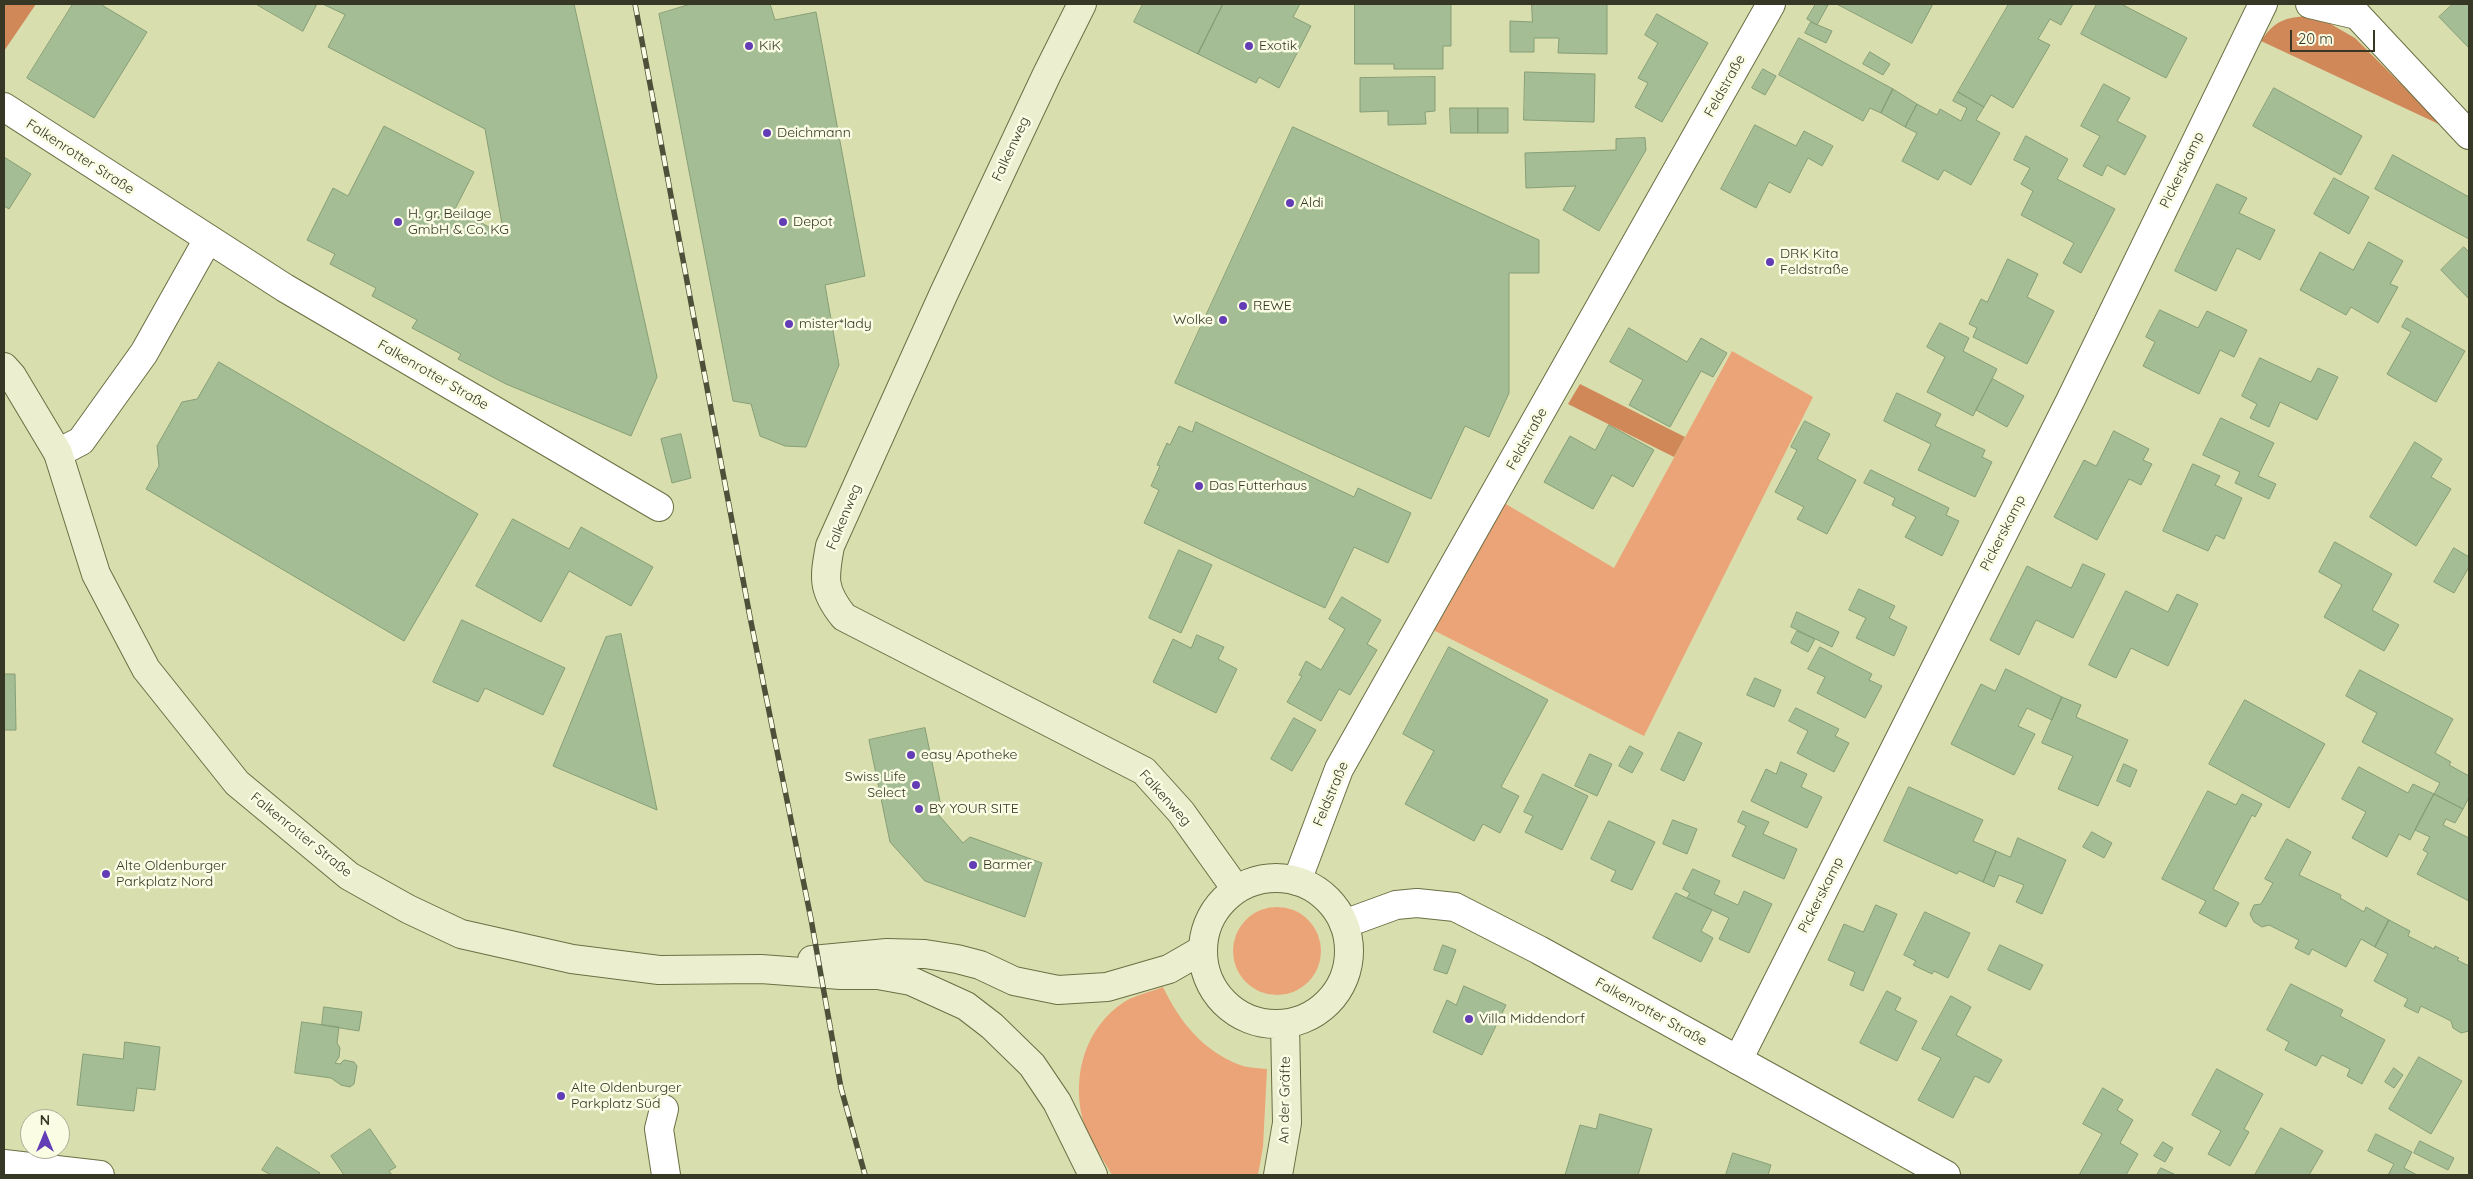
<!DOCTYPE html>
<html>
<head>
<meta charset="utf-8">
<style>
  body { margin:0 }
  #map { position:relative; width:2473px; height:1179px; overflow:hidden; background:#d9deae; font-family:Quicksand,sans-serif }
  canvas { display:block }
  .frame { position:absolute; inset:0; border:5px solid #363825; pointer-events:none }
  .north { position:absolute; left:20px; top:1109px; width:50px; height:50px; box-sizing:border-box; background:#fafde4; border:1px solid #acae98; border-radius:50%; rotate:0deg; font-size:14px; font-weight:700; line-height:20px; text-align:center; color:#363825 }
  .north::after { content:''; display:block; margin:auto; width:18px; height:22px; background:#633db5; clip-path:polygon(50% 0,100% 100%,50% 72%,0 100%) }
  .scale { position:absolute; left:2290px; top:30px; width:85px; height:22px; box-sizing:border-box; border:2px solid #363825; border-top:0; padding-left:6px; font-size:15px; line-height:18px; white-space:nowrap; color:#363825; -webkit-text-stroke:4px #fafde4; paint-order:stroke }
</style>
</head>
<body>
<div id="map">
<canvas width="2473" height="1179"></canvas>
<div class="frame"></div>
<div class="north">N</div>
<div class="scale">20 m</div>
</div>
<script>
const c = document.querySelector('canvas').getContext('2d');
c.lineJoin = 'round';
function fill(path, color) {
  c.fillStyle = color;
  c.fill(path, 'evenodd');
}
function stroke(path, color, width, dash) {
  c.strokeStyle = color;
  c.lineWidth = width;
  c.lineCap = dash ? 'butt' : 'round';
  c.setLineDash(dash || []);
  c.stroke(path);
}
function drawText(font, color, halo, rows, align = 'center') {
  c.font = font + ' Quicksand,sans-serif';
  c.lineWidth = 5;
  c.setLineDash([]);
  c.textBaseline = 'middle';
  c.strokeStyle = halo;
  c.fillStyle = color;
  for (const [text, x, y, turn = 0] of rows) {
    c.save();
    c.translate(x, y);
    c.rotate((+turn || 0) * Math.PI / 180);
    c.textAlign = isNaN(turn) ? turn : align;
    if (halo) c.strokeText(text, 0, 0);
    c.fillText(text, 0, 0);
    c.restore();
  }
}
const green = new Path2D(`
  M1732,351L1813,397L1644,736L1423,625L1494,497L1614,568Z
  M1233 951a44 44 0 1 1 88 0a44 44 0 1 1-88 0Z
  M1163,987C1179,1021 1203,1051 1240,1065C1248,1068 1258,1068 1267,1069L1263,1147L1258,1175H1112C1102,1157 1087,1138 1082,1117C1072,1074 1086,1027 1124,1002C1135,995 1151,992 1163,987Z`);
const forest = new Path2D(`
  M4,4H36L4,51Z
  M2315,15L2355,38L2443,126L2261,41C2277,17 2288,18 2315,15Z
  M1580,384L1685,437L1674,457L1568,404Z`);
const building = new Path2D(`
  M73,4H100L147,32L94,118L27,78Z
  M256,4H317L303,31Z
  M323,4H574L657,377L631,436L506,384L458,359L461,354L412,328L417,320L372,296L376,288L330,264L335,254L307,240L333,188L348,196L384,126L474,172L455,209L504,235L485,129L328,47L345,15Z
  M691,4H770L775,20L816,12L865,276L825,285L839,365L806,447L785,446L760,436L751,404L733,401L659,14Z
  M1143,4H1223L1198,54L1134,22Z
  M1223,4H1300L1293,17L1311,26L1279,88L1259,77L1256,83L1198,54Z
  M1355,4H1451V46H1443V69H1394V64H1355Z
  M1532,4H1607V54L1558,53L1559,38H1534V52H1510V21L1532,22Z
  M1816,4L1828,5L1817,25L1807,19Z
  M1837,4H1933L1912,43Z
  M2009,4H2073L2061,25L2050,19L2038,39L2050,45L2013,108L1991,95L1984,107L1958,92Z
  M2097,4H2121L2187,38L2166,78L2081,34Z
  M2453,4H2469V48L2439,17Z
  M1657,14L1708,43L1662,122L1635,107L1648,83L1638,78L1658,43L1645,35Z
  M1811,22L1832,31L1826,43L1805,33Z
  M1799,38L1893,89L1881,113L1870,108L1863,121L1779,75Z
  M1870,52L1890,64L1883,75L1863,64Z
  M1763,69L1776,76L1765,95L1752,88Z
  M1525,72L1595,74L1594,122L1524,120Z
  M1435,77V111L1425,112L1426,124L1388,125V111L1360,112V78Z
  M2104,84L2130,98L2117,121L2146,136L2125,175L2107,165L2102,176L2083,166L2100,136L2081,126Z
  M2274,88L2362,136L2341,175L2253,126Z
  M1893,89L1917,104L1905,127L1881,113Z
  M1958,92L1984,107L1976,120L2000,133L1971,185L1944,170L1938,180L1902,161L1917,133L1905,127L1917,104L1937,115L1940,109L1961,121L1967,108L1953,101Z
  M1450,108H1478V133H1451Z
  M1478,108H1508V133H1478Z
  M1755,125L1796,146L1804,131L1833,146L1822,166L1808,158L1790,193L1769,182L1756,208L1721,189Z
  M1293,127L1539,240V273H1509V393L1489,437L1465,426L1431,499L1175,383Z
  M2026,136L2068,159L2057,179L2115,209L2081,273L2063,263L2074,243L2021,215L2033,191L2021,184L2030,168L2014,160Z
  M1645,138L1646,150L1599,231L1563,210L1576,186L1526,188L1525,153L1616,150V139Z
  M2393,155L2469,197V239L2375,189Z
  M4,157L31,174L9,209L4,206Z
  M2334,178L2369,197L2349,234L2314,214Z
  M2217,184L2247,198L2239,213L2275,230L2260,260L2237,248L2216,291L2175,271Z
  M2369,242L2403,261L2390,284L2398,287L2378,323L2351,307L2346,315L2300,290L2320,252L2353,270Z
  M2464,247L2469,252V299L2441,270Z
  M2008,259L2038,274L2027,297L2054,311L2027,364L1973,337L1977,328L1969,324L1981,299L1987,302Z
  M2160,310L2198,328L2207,311L2247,330L2234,357L2220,350L2199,394L2143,366L2155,342L2146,337Z
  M2407,318L2465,351L2436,402L2387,374L2411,332L2402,327Z
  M1940,323L1969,338L1963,351L1997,369L1973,416L1927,392L1945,357L1927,347Z
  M1629,328L1687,362L1701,338L1727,353L1713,377L1701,371L1670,427L1629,405L1643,380L1610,362Z
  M2260,358L2311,382L2318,368L2338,377L2317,420L2280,402L2269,427L2250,418L2257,404L2242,396Z
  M219,362L478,514L404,641L146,489L159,466L157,446L182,402L197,399Z
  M1993,379L2024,396L2007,427L1976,410Z
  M1897,393L1941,414L1935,426L1985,450L1982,457L1992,462L1975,497L1918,470L1931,444L1884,421Z
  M2221,418L2274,443L2258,476L2276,484L2269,499L2235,483L2240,472L2203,455Z
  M1805,421L1830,434L1817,459L1856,480L1827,534L1797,519L1804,507L1775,492L1797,450L1791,447Z
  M1196,422L1354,497L1358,488L1411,513L1388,563L1354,547L1325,608L1144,523L1159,490L1151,486L1160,466L1157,465L1167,443L1170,445L1179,426L1192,432Z
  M1609,425L1654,450L1633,487L1612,475L1593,509L1544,482L1570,436L1595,450Z
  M2114,431L2149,449L2143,460L2152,464L2141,485L2129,479L2097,540L2054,517L2084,460L2096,466Z
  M681,434L691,478L672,483L661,439Z
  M2415,442L2442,459L2431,477L2451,489L2416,546L2370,517Z
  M2193,464L2220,476L2215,485L2242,498L2224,539L2216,535L2208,551L2163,531Z
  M1871,470L1949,508L1946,515L1959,521L1942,556L1905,537L1916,517L1892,505L1895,498L1864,483Z
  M513,519L569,549L581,527L653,567L631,606L569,571L541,622L476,586Z
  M2335,542L2392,574L2372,610L2399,625L2384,651L2324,617L2342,585L2319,572Z
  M2454,548L2469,557V567L2454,593L2434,582Z
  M1179,550L1212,565L1181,633L1149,618Z
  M2083,564L2105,574L2073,638L2036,620L2019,655L1990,640L2027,566L2071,588Z
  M1859,589L1895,606L1889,618L1907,627L1894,656L1856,638L1866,618L1849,610Z
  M2126,591L2168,612L2177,594L2198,604L2168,666L2131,648L2116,678L2089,665Z
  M1342,597L1381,620L1367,644L1377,650L1350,695L1339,689L1321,721L1287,702L1302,676L1299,675L1306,661L1321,670L1345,629L1329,619Z
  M1797,612L1839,632L1832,647L1791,627Z
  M462,620L565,668L543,715L485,688L478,702L433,682Z
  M1797,631L1815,639L1808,652L1791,643Z
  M621,634L657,810L553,766L606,637Z
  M1197,635L1224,647L1218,659L1237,669L1216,713L1153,682L1173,639L1191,648Z
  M1449,647L1548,700L1501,787L1519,796L1500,833L1483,824L1474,841L1405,804L1434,751L1403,734Z
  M1820,647L1872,674L1869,680L1882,686L1865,718L1817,693L1825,677L1808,669Z
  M2006,669L2062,697L2052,720L2027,708L2018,726L2035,734L2014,775L1951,744L1981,684L1995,691Z
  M2360,670L2453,719L2435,753L2451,762L2449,765L2469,776V797L2463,809L2434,794L2440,783L2362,742L2377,713L2346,696Z
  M4,674H15L16,730H4Z
  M1755,678L1781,690L1774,707L1747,695Z
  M2062,697L2081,705L2076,717L2128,740L2098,806L2058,789L2073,756L2042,743Z
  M2245,700L2325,744L2289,808L2209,764Z
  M1796,708L1839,729L1835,736L1849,743L1834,772L1797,753L1808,731L1789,721Z
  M1294,718L1316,730L1292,771L1271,759Z
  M925,728L941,806L936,812L963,843L970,837L1042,863L1025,917L925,881L890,842L869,740Z
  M1679,732L1702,743L1684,781L1661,770Z
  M1630,746L1643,753L1632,773L1619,766Z
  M1590,754L1612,764L1597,796L1575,786Z
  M1781,762L1807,774L1801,787L1822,797L1807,828L1751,801L1766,769L1776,774Z
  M2124,764L2137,770L2130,787L2117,781Z
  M2359,767L2408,793L2413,784L2434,794L2410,840L2399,834L2387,857L2352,838L2366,812L2342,799Z
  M1543,774L1588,796L1562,850L1525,832L1533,816L1524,812Z
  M1909,787L1983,820L1973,841L1996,851L1983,882L1959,871L1957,874L1884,841Z
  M2208,791L2236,805L2242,794L2262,804L2255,817L2252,815L2213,889L2239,903L2226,927L2199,913L2206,901L2162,879Z
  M2434,794L2463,809L2455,823L2446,819L2443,825L2469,838V901L2417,874L2428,853L2423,850L2430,837L2415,830Z
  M1743,811L1769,822L1763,834L1797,849L1784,879L1732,856L1746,826L1738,822Z
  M1673,820L1697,829L1687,854L1663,844Z
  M1609,821L1655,842L1632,890L1611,881L1616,871L1591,859Z
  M2092,832L2112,843L2104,858L2083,847Z
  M2018,838L2066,860L2042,914L2016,902L2024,885L1999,875L1994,887L1983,882L1996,851L2010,857Z
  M2287,839L2311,852L2299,875L2341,895L2340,898L2364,912L2366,907L2389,920L2375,947L2361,939L2346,967L2312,949L2309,955L2295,948L2299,940L2269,925L2262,927L2254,922L2250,914L2254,905L2261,904L2273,883L2265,879Z
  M1693,869L1720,881L1714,894L1738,905L1744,891L1772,904L1749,953L1719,939L1729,918L1687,898L1690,893L1683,889Z
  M1676,893L1712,910L1701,931L1713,938L1701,962L1653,938Z
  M1876,905L1897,914L1863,991L1850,985L1855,972L1828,960L1844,924L1863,932Z
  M1925,912L1970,933L1948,978L1934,971L1932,974L1913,965L1916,961L1904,955Z
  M2389,920L2410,931L2408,936L2434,949L2435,946L2459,958L2457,960L2469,966V1031L2461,1033L2453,1028L2451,1021L2421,1006L2418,1013L2404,1006L2408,999L2374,981L2388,954L2375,947Z
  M1443,945L1456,950L1447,974L1434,970Z
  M2000,945L2043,965L2030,990L1988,970Z
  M2291,984L2343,1010L2340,1016L2385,1040L2362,1084L2347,1076L2350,1069L2322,1055L2316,1066L2285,1050L2289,1042L2267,1030Z
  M1464,986L1506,1005L1482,1055L1433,1032L1447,1000L1456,1005Z
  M1887,991L1901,998L1895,1010L1917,1021L1897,1061L1860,1043Z
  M1951,996L1971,1007L1956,1035L2002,1060L1989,1083L1975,1076L1953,1118L1918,1100L1941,1058L1922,1049Z
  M324,1007L362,1012L359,1031L322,1025Z
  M302,1022L339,1027L337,1043L340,1048L339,1057L335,1063L340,1064L344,1060L354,1062L357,1066L354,1084L350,1087L341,1085L331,1078L295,1073Z
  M125,1042L160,1047L155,1090L137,1088L134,1111L77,1105L83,1054L123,1059Z
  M2419,1057L2462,1081L2431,1134L2389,1109Z
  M2394,1068L2403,1075L2394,1088L2385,1082Z
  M2217,1069L2263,1094L2244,1129L2249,1132L2230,1166L2208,1154L2221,1131L2192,1115Z
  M2103,1088L2123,1100L2117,1110L2133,1120L2120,1143L2138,1154L2126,1175H2079L2102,1134L2083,1124Z
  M1600,1114L1652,1129L1638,1175H1565L1580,1125L1596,1129Z
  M2281,1128L2323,1151L2309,1175H2255Z
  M370,1129L396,1167L389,1171L392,1175H344L331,1156Z
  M2376,1134L2412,1152L2404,1168L2417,1175H2388L2394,1164L2368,1151Z
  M2420,1141L2454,1158L2448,1170L2414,1153Z
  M2163,1142L2173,1148L2165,1162L2154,1156Z
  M277,1147L320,1173L318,1175H271L262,1170Z
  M1733,1153L1771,1165L1768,1175H1726Z
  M2161,1168L2176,1175H2157Z`);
const minor = new Path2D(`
  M2310,4L2357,15
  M2349,4L2357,15L2469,135
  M4,107L285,288L659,507
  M58,453L81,441L144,353L208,239
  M1297,881L1339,769L1771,4
  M1738,1060L2070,401L2263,4
  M664,1109L659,1129L666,1175
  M4,1164L100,1175`);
const tertiary = new Path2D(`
  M1344,924L1396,905L1417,903L1455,907L1539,950L1946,1175`);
const secondary = new Path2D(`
  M1082,4L1047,74L944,293L830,546C824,578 822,590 844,617L1144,771L1181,812L1236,889
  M4,367L12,376L58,453L96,574L146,669L237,783L349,876L408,909L461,934L572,959L659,970L761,969L841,975H878L911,981L966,1006L992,1026L1032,1065L1057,1102L1093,1175
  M1203 951a73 73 0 1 1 146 0a73 73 0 1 1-146 0Z
  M812,960L887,953L925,954L957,959L980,965L1014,981L1058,990L1107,987L1169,969L1202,950
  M1278,1175L1287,1123L1285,1024`);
const rail = new Path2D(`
  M635,4L750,617L811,919L841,1088L865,1175`);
const markers = [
  [749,46,5,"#633db5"],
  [1249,46,5,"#633db5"],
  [767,133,5,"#633db5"],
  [1290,203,5,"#633db5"],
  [398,222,5,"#633db5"],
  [783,222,5,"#633db5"],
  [1770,262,5,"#633db5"],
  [1243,306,5,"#633db5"],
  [1223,320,5,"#633db5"],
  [789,324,5,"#633db5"],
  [1199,486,5,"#633db5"],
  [911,755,5,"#633db5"],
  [916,785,5,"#633db5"],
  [919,809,5,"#633db5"],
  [973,865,5,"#633db5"],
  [106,874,5,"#633db5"],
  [1469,1019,5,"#633db5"],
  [561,1096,5,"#633db5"]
];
const poiNames = [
  ["KiK",759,46],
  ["Exotik",1259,46],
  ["Deichmann",777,133],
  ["Aldi",1300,203],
  ["H. gr. Beilage",408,214],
  ["GmbH & Co. KG",408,230],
  ["Depot",793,222],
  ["DRK Kita",1780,254],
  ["Feldstraße",1780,270],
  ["REWE",1253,306],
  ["Wolke",1213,320,"right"],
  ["mister*lady",799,324],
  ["Das Futterhaus",1209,486],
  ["easy Apotheke",921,755],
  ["Swiss Life",906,777,"right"],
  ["Select",906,793,"right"],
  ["BY YOUR SITE",929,809],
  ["Barmer",983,865],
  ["Alte Oldenburger",116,866],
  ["Parkplatz Nord",116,882],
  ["Villa Middendorf",1479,1019],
  ["Alte Oldenburger",571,1088],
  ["Parkplatz Süd",571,1104]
];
const streetNames = [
  ["Feldstraße",1725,86,-61],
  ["Falkenweg",1011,149,-65],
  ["Falkenrotter Straße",80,157,33],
  ["Pickerskamp",2182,170,-64],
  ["Falkenrotter Straße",433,375,30],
  ["Feldstraße",1527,439,-61],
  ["Falkenweg",844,517,-68],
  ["Pickerskamp",2003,533,-63],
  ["Feldstraße",1331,794,-67],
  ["Falkenweg",1165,798,48],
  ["Falkenrotter Straße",301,835,39],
  ["Pickerskamp",1821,895,-63],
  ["Falkenrotter Straße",1651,1012,29],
  ["An der Gräfte",1285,1100,-89]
];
fill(green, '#eba478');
fill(forest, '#d18859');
fill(building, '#a5bd94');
stroke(building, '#869e76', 1);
stroke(minor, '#6b6f43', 30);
stroke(tertiary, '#6b6f43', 30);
stroke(secondary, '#6b6f43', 30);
stroke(minor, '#fff', 28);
stroke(tertiary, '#fff', 28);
stroke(secondary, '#eceed0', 28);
stroke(rail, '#4e5139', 5.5);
stroke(rail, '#fafde4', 4, [11]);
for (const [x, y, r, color] of markers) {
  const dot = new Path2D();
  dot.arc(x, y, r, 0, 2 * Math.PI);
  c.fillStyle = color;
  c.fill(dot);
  stroke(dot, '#fafde4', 2);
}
drawText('14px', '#363825', '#fafde4', poiNames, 'left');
drawText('14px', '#363825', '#fafde4', streetNames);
</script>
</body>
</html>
